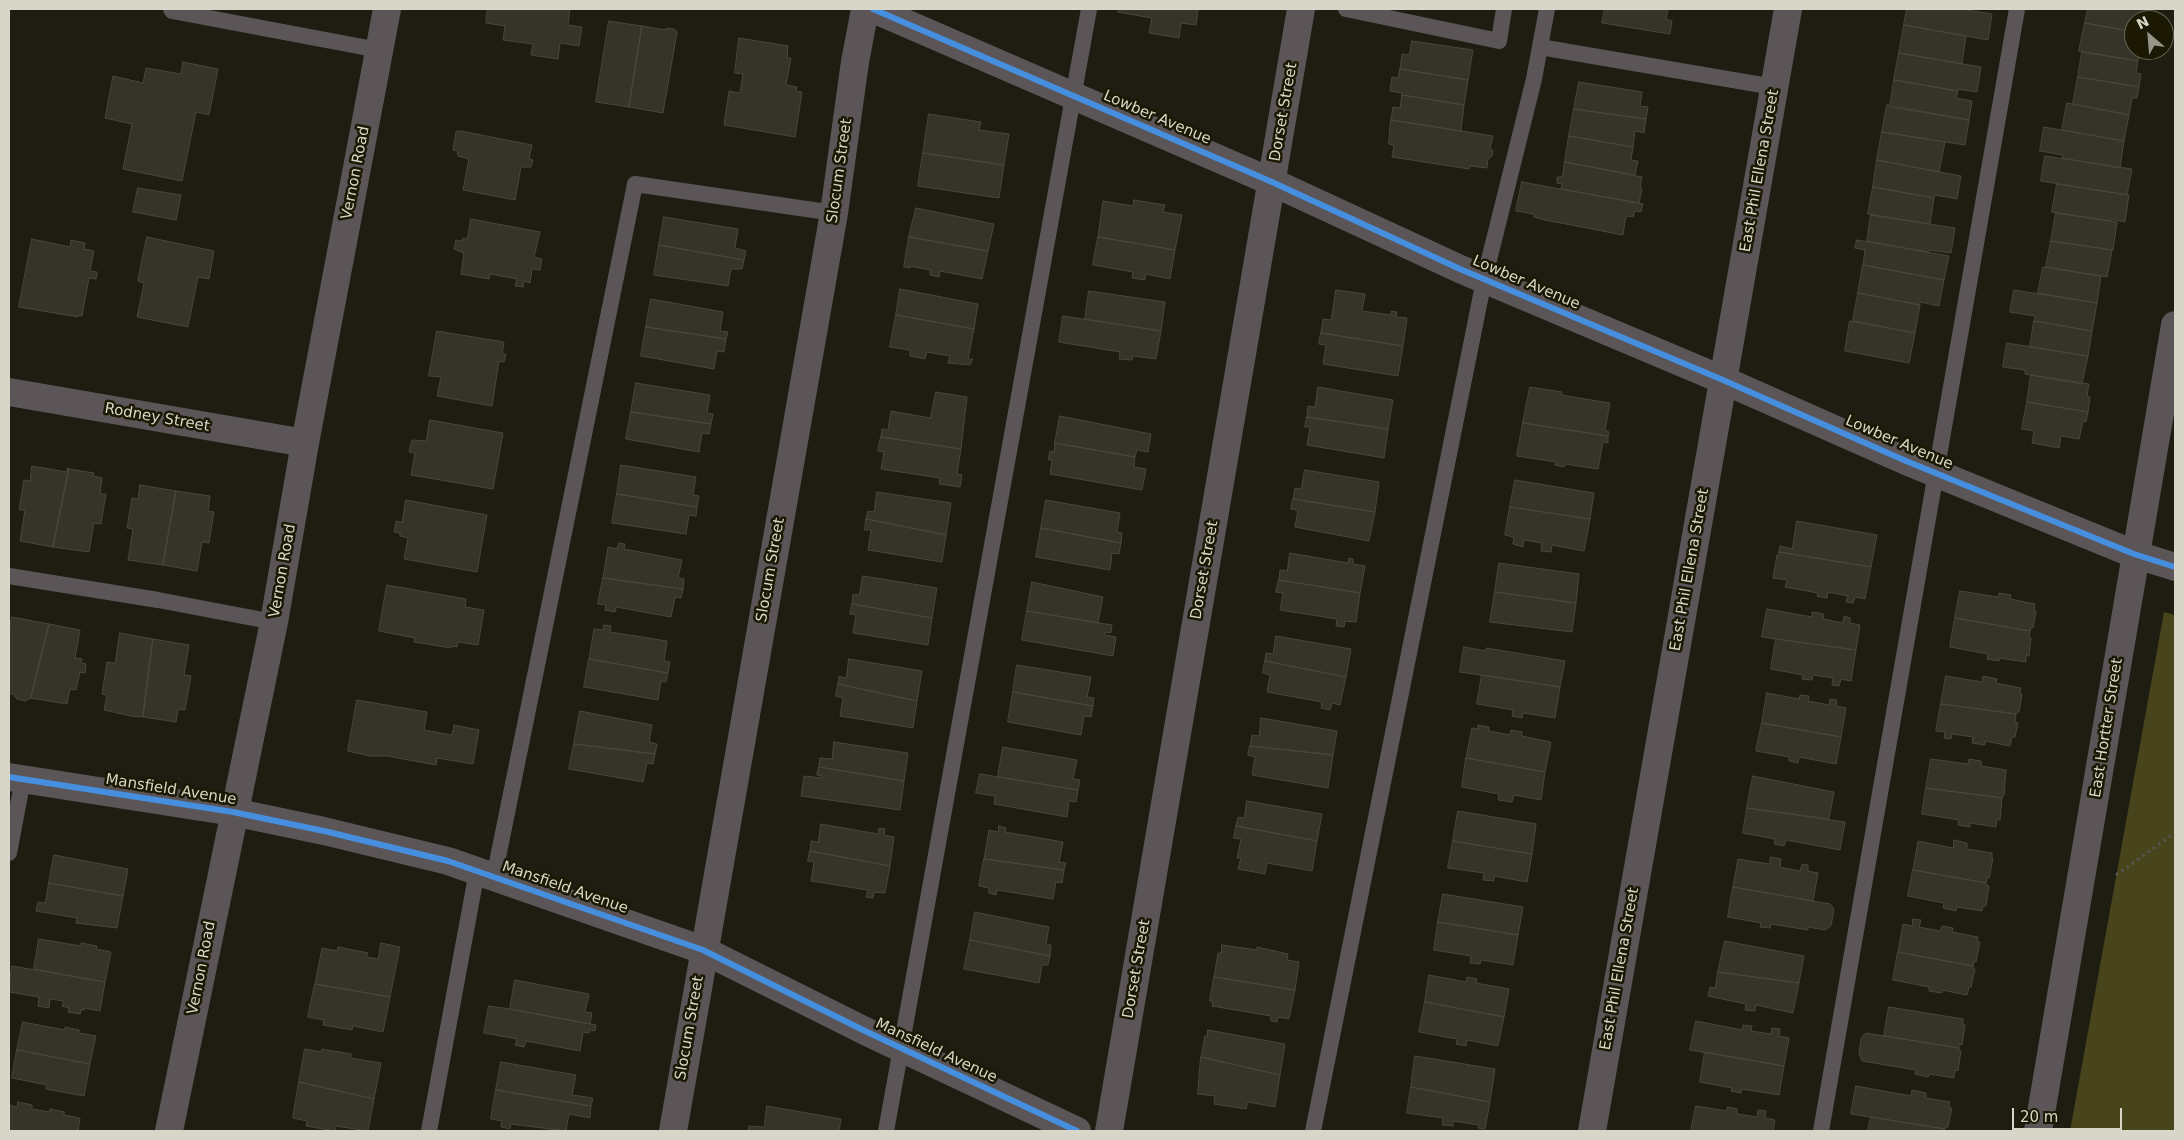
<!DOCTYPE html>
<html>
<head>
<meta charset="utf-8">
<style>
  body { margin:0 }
  #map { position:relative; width:2184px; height:1140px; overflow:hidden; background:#1e1d11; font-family:"DejaVu Sans",sans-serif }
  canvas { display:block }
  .frame { position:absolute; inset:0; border:10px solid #d8d6c9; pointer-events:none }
  .north { position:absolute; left:2124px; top:10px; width:50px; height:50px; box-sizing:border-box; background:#1b1803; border:1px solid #676452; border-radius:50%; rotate:333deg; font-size:14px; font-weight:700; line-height:20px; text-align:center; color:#d8d6c9 }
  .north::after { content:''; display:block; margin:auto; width:18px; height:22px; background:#979589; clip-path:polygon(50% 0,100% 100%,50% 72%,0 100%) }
  .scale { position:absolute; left:2012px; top:1108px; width:110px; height:22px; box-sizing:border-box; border:2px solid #d8d6c9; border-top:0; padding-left:6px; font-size:15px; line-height:18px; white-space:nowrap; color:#d8d6c9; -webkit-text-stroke:4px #1b1803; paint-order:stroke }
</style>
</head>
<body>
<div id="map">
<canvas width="2184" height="1140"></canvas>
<div class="frame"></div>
<div class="north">N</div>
<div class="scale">20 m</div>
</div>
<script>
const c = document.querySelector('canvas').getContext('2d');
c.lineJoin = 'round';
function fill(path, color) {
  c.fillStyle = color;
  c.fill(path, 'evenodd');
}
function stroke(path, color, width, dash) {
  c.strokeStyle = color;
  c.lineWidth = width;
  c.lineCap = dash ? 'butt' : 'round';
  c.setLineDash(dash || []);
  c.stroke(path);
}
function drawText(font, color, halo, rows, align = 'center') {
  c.font = font + ' "DejaVu Sans",sans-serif';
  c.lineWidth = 5;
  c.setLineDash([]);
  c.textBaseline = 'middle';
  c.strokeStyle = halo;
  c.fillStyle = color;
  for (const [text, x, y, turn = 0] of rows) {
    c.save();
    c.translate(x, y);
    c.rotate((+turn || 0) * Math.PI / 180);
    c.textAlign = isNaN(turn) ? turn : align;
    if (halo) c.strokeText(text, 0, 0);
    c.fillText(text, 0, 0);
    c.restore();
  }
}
const green = new Path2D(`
  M2164,612L2175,615V1131H2070Z`);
const building = new Path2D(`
  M488,9H570L568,25L582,27L579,46L560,43L558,59L531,55L533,44L503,40L505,26L486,23Z
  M1119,9H1198L1196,25L1181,23L1179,38L1149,33L1152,18L1118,12Z
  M1605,9H1668L1666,19L1672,21L1670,34L1602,23Z
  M1907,9H1961L1992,14L1988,40L1904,25Z
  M2088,9H2147L2145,20H2134V32L2085,23Z
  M609,21L642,26L629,107L596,102Z
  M2085,23L2134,32V50H2140L2138,61L2079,51Z
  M1904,25L1966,36L1962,64L1899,53Z
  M642,26L666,30V28L674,29L677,32L663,113L629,107Z
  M739,38L788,46L787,58H791L786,85L797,87L796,91L802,92L795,137L724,125L729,91L740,93L743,74L735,73Z
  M1412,41L1473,50L1468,80L1400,69L1402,54L1409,55Z
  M2082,52L2138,61L2136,73L2141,74L2139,87L2078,77Z
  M1899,53L1981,67L1977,92L1958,89V91L1894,80Z
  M183,62L218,69L209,115L196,112L182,181L123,169L132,124L105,118L113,76L143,83L146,68L181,74Z
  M1400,69L1468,80L1464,105L1402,95V93L1390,91L1392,77L1398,78Z
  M2078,77L2139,87L2137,98H2132L2129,115L2073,104Z
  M1894,80L1958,91L1956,98L1972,101L1969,120L1890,107Z
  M1579,82L1642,92L1640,106L1648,107L1646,119L1574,109Z
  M1402,95L1464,105L1461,131L1391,120L1393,107L1400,108Z
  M2067,103L2129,115L2124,141L2062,130Z
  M1887,105L1969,120L1965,145L1882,132Z
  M1574,109L1646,119L1644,133L1635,131L1633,147L1569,136Z
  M929,114L981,122L979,130L1009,134L1004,165L923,153Z
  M1391,120L1493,136L1490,148L1493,151L1492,156L1488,159L1487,168L1470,166L1469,169L1392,157L1394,145L1389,144Z
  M2044,127L2124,141L2120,168L2062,158L2063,155L2040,151Z
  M461,131L532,145L529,159L533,160L531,167H521L515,200L463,190L469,159L458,156L457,151L453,150L456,132Z
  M1882,132L1945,142L1939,172L1877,160Z
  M1569,136L1633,147L1631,160L1638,161L1635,175L1565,162Z
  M923,153L1004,165L999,198L918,186Z
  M2045,156L2132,169L2127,195L2041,181Z
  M1877,160L1961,176L1957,199L1935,195L1934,198L1873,187Z
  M1565,162L1642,177L1640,187L1642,188L1639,203L1561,189L1562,184L1557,183V177H1562Z
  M1522,182L1643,204L1641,212L1635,211L1633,217L1626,216L1623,235L1545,220L1534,217V214L1516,211Z
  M2057,184L2129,195L2125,222L2111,219L2110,221L2052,212Z
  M1873,187L1934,198L1930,224L1868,214Z
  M138,188L181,195L176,220L133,212Z
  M1134,200L1165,205L1163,212L1182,215L1175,250L1098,237L1103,201L1133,206Z
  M916,208L994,224L988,251L909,237Z
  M2056,213L2117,222L2113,250L2051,241Z
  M1871,215L1955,228L1951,253L1929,250L1928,252L1867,241Z
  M664,217L738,229L735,248L746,251L744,260L659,245Z
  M471,219L540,232L534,257L542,259L540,270L532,269L530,283L524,281L523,287L515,286L517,279L490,274L489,279L461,274L464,253L454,249L456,240L462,241L463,238L467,239Z
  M147,237L214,251L209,279L198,277L188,327L137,317L144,283L138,281Z
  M909,237L988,251L982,279L940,271L939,277L930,275V270L910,266V268L904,267Z
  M1098,237L1175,250L1170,279L1146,274L1145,280L1132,278L1133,272L1093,265Z
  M32,239L70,247L71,240L85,243L84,249L94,251L90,271L97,272L96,279L89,278L82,316L78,315V317L19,307Z
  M1857,240L1949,256L1944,280L1863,265L1865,250L1855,248Z
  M2051,241L2112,250L2107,277L2046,267Z
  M659,245L744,260L742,269H731L728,286L654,275Z
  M1863,265L1944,280L1939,306L1920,302V305L1858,293Z
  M2043,267L2101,276L2097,303L2038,293Z
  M900,289L978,304L974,329L896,315Z
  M1336,290L1365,294L1362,311L1391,315V311L1397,312L1396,317L1407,318L1403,346L1321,333L1323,319L1331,320Z
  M2014,290L2097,303L2092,331L2034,321L2035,316L2010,312Z
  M1089,291L1165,302L1161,331L1085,319Z
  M1858,293L1920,305L1915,333L1853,321Z
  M651,299L723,312L720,331L728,332L726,339L646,327Z
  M896,315L974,329L968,359H973L970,365L948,363L950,356L927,352L925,359L910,356V350L890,347Z
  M1063,316L1161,331L1156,359L1133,356L1132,360L1119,359L1120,352L1059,342Z
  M1850,321L1915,333L1909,363L1845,351Z
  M2034,321L2092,331L2088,356L2030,347Z
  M646,327L726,339L724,352L717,351L714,369L641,356Z
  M437,331L504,342L502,354H506L504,362L499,361L492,406L437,396L441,377L429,376Z
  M1321,333L1403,346L1398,376L1323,364L1326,345L1319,344Z
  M2007,343L2088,356L2082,384L2025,374V370L2003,367Z
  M2031,375L2089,384L2087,396L2090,397L2088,412L2027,402Z
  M636,383L710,395L707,413L713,414L711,424L631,412Z
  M1318,387L1393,400L1388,429L1307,417L1308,406L1315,407Z
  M1530,387L1562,392L1561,395L1610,403L1605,430L1609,432L1608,436L1523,423Z
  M936,392L967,397L961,449L881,437L882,429L888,430L891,411L930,418Z
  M2027,402L2088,412L2086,422L2083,421L2079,439L2061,436L2059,448L2032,443L2034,431L2022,429Z
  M631,412L711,424L709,434L702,433L699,452L626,439Z
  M1060,416L1151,434L1148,452L1137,450L1135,457L1055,443Z
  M1307,417L1388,429L1384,458L1307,445L1310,427H1305Z
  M430,420L503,433L493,489L411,475L415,453L409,452L412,440L426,441Z
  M1523,423L1608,436V443L1603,442L1598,469L1565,464L1564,467L1555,465L1556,462L1517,456Z
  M881,437L961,449L957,474L962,475L960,487L939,484L940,478L881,469L884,452L878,451Z
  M1055,443L1135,457L1134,467L1146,469L1142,490L1050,474L1052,460H1048L1050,451L1054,452Z
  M621,465L696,477L693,495L699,496L697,507L617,494Z
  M32,466L67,472V468L69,469L53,547L20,541L25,510H19L24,480L30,481Z
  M69,469L94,473L93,476L102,478L100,494H106L101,524L94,523L89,552L53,547Z
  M1305,470L1379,482L1375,512L1293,499L1295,488L1301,489Z
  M1515,480L1594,493L1590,519L1510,507Z
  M140,485L176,491L163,565L128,560L133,529L127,528L132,498L138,499Z
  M176,491L210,496L208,511L214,512L209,543L202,542L197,571L163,565Z
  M877,492L951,503L946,535L866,519L868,511L874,512Z
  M617,494L697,507L696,516L689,515L686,534L612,523Z
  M1293,499L1375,512L1369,541L1295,527L1298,510L1291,509Z
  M406,500L487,515L477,572L404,559L408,538L400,536V533L394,532L396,521L402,522Z
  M1046,500L1120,513L1117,532L1122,533L1121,543L1041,528Z
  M1510,507L1590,519L1584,551L1552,545L1551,552L1541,551L1542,543L1524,540L1523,547L1513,544L1514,537L1505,535Z
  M866,519L946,535L942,562L868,550L871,530H865Z
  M1797,521L1877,535L1871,567L1779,552L1780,546L1792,549Z
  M1041,528L1121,543L1119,554L1112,553L1110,570L1036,557Z
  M619,543L625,544L624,549L682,560L678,578L684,579L683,589L603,578L608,547L617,549Z
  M1779,552L1871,567L1865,599L1855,597L1853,603L1846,602L1848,596L1828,592L1827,598L1817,596L1818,593L1785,587L1787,580L1773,578L1777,555H1779Z
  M1290,553L1348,563L1349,558L1353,559V564L1365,566L1360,593L1279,580L1280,570L1287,571Z
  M1499,563L1579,574L1576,603L1495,592Z
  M863,576L937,588L932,618L852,604L853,594L859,595Z
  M603,578L683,589L681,598L675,597L671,617L616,607L615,612L605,610L606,605L598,604Z
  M1279,580L1360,593L1356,622L1345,621L1344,627L1336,626L1337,619L1280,610L1283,593L1276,592Z
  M1032,582L1103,597L1098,623L1027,611Z
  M387,585L466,599L465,607L484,610L478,645L458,642L457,647L452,646L451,648L414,642L415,638L379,631Z
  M1960,591L1998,597L1999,593L2011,595L2010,599L2035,604L2034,610L2036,611L2033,628H2031L2030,631L1955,618Z
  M1495,592L1576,603L1572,632L1490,622Z
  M852,604L932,618L928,645L853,633L856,615L850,614Z
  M1767,609L1812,617V612L1824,614L1823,619L1843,623L1844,616L1850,618V623L1860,625L1856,650L1762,637Z
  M1027,611L1112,625L1111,633L1105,632V635L1116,637L1113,656L1022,640Z
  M12,617L49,624L31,698L25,701L17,699L13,694H9V632Z
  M1955,618L2030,631L2029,637L2031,638L2029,656L2026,655V662L1999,658V661L1987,659L1988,654L1950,647Z
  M49,624L80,630L75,658L82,659L81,663L86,664L85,673L80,672L76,690L70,689L67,704L31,698Z
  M604,625L611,626L610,632L667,641L664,661L670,662L668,673L589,659L594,629L603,630Z
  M120,633L153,639L143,717L131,716L104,710L107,695L102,694L107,662L115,663Z
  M1276,636L1351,649L1346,677L1265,661L1266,653L1273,654Z
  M153,639L189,645L184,675L191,676L185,710L178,709L176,722L143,717Z
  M1776,639L1856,650L1851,681L1841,679L1839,686L1832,685L1833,678L1813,675L1812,680L1802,679L1803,675L1771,669Z
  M1464,647L1486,651V648L1565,661L1560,687L1460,672Z
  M589,659L668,673L666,682L661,681L658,700L584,687Z
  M849,659L922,671L917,701L838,684L839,676L846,678Z
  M1265,661L1346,677L1340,705L1332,703L1330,710L1321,708L1322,702L1267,692L1270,675L1263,673Z
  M1017,665L1091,677L1087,697L1094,698L1093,706L1013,692Z
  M1482,675L1560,687L1555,718L1523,713L1522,718L1512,716L1513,710L1477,704Z
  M1946,676L1982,682L1983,676L1997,679L1996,683L2021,688L2020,694H2022L2019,712H2017L2016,714L1941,704Z
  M838,684L917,701L913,728L840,716L843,698L836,696Z
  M1013,692L1093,706L1091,717L1084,716L1081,735L1008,722Z
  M1767,693L1799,699L1800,695L1809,696L1808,701L1829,705L1830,699L1837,700L1836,706L1846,708L1841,737L1762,723Z
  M357,700L427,712L424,730L452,735L454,725L479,730L473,764L437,758L436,765L387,756H370L348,751Z
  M1941,704L2016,714L2015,722L2018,723L2015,737H2012L2010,746L1985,741V745L1972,743L1973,737L1952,734L1951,739L1944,738L1945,732L1936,731Z
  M580,711L652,725L649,742L657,744L655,754L574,744Z
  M1261,718L1337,731L1333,755L1250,746L1252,735L1259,736Z
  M1762,723L1841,737L1836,764L1799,757L1798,763L1789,761V757L1756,751Z
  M1478,725L1489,727V731L1510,735L1511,730L1522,732V736L1551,742L1545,772L1466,758L1472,728L1478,729Z
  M834,742L908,753L904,781L819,767L820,758L832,759Z
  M574,744L655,754L653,764L647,763L643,782L569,769Z
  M1250,746L1333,755L1328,788L1252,775L1255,757L1248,755Z
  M1003,747L1077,760L1073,779L1080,780L1078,790L998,777Z
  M1466,758L1545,772L1541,800L1514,795L1512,802L1498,800L1499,794L1462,787Z
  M1931,759L1968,764L1969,759L1981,761V766L2006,770L2004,795L2002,798L1926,788Z
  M819,767L904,781L900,810L801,796L804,776L822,778V776L817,775Z
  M980,774L1078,790L1076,802L1069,801L1067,817L994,804L995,796L976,793Z
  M1753,776L1834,792L1829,819L1747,808Z
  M1926,788L2002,798L2000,820L1997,819L1996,827L1970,823V827L1958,825L1959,820L1922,814Z
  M1247,801L1322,814L1317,841L1236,826L1238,817L1244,818Z
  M1747,808L1845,822L1840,850L1786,840L1784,846L1774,844L1775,839L1743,833Z
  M1458,811L1536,824L1532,854L1453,841Z
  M821,824L878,834L879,828L885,829L884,835L894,837L890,866L810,851L811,841L818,842Z
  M999,826L1006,828L1005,832L1063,842L1059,862L1066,863L1064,870L984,859L989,830L998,832Z
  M1236,826L1317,841L1312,871L1267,863L1265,874L1238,869L1241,858H1237L1241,839L1234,838Z
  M1954,840L1967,843V849L1992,853V859H1993L1989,878H1987L1986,883L1913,870L1918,841L1953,848Z
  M1453,841L1532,854L1527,882L1494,876V881L1483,880L1484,873L1448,868Z
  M810,851L890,866L885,893L874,892L873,898L866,897L868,890L811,881L814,862L808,861Z
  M54,855L128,869L123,896L49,883Z
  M1771,857L1781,859L1780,867L1800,871L1802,864L1808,865V871L1818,873L1813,901L1733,887L1738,859L1769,864Z
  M984,859L1064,870L1062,883L1056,882L1053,899L997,890L996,895L989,893V888L979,886Z
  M1913,870L1986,883V885L1989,886L1986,906H1983L1982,911L1957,907L1956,911L1943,908L1944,903L1908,896Z
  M49,883L123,896L117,928L76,923L77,918L36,911L38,902L45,903Z
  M1733,887L1830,904L1834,909L1831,926L1825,930L1808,927V930L1771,924L1770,928L1760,927L1761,923L1728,917Z
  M1443,894L1523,907L1518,935L1438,922Z
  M975,912L1049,927L1046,944L1051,945L1050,956L970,940Z
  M1913,919L1921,920L1919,927L1940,931L1942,926L1953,928L1952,932L1978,937L1977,942H1980L1976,962L1974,961L1973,966L1898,952L1903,924L1912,926Z
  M1438,922L1518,935L1513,965L1481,960L1480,964L1470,963L1471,956L1434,950Z
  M39,939L81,946V943L97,946L96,949L111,952L105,982L34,969Z
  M970,940L1050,956L1048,965H1042L1039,983L964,969Z
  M1725,941L1804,956L1799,983L1718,972Z
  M381,943L400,947L390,997L315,984L322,948L337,951L338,947L368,953L366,957L378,959Z
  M1222,945L1257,950V947L1288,954L1287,960L1299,962L1295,990L1214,977L1218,953H1221Z
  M1898,952L1973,966V969H1975L1971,987H1969L1967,995L1942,990V993L1929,991V987L1893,980Z
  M12,966L105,982L100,1011L84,1008V1010H81L80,1014L68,1012L69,1008L62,1006L64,1001L50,999L49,1008L38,1006L39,997L9,992Z
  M1718,972L1799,983L1793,1013L1756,1005L1755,1011L1745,1010L1746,1004L1708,996L1710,987L1715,988Z
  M1429,975L1466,982L1467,977L1477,979L1476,983L1509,989L1504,1017L1425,1002Z
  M1214,977L1295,990L1289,1019L1278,1017L1277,1022L1271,1021V1016L1212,1006L1213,1001H1210Z
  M515,980L589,994L585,1012L592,1013L590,1024L510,1009Z
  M315,984L390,997L383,1032L353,1026L352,1030L323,1025L324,1020L308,1017Z
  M1425,1002L1504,1017L1498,1046L1467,1040L1466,1046L1456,1044L1457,1039L1419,1032Z
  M489,1006L510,1009L596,1025L595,1031L590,1030L589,1033L583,1032L580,1051L526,1041L524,1047L515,1045L517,1039L484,1033Z
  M1889,1007L1963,1019V1025H1965L1962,1045L1959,1044V1048L1884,1036Z
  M1696,1021L1742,1030L1743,1025L1752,1026L1751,1031L1771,1034L1772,1028L1780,1029L1779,1036L1789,1038L1784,1066L1690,1050Z
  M23,1022L65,1030V1027L79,1030V1033L96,1036L90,1064L17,1050Z
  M1208,1030L1285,1044L1280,1075L1201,1057L1205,1036H1207Z
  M1866,1033L1959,1048V1051H1961L1958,1071L1955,1070L1954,1078L1929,1074L1928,1077L1915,1074L1916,1070L1862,1061L1859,1053L1861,1039Z
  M305,1049L321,1052L322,1049L351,1054V1058L381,1063L374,1099L299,1082Z
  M17,1050L90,1064L84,1096L46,1089L47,1085L12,1078Z
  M1705,1052L1784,1066L1779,1095L1742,1089L1741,1093L1731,1091L1732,1088L1700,1082Z
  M1415,1056L1495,1069L1490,1102L1411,1087Z
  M1201,1057L1280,1075L1275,1107L1248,1102L1246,1109L1214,1104L1215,1096L1198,1094Z
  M501,1062L576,1075L572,1095L593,1098L591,1106L496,1090Z
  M299,1082L374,1099L368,1131L336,1126L335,1131L306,1126L307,1121L293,1118Z
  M1856,1086L1911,1096L1912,1090L1926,1093V1098L1950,1102L1949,1108H1952L1948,1127H1945V1129L1851,1114Z
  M1411,1087L1490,1102L1485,1129L1478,1128L1479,1125L1453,1121V1126L1442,1125L1443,1118L1407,1113Z
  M496,1090L591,1106L590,1118L569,1114L566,1131L511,1124L510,1129L501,1127L502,1121L491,1119Z
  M18,1102L32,1105V1109L50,1112V1109L64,1112V1115L80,1118L78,1131H9V1105L17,1107Z
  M767,1106L841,1119L839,1131H748L749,1126L764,1127Z
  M1696,1106L1727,1111V1107L1737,1109V1114L1757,1117L1758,1110L1766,1111L1765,1118L1775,1120L1773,1131H1691Z
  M1871,1117L1945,1129L1944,1131H1868Z`);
const path = new Path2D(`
  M2116,875L2175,833`);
const service = new Path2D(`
  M171,9L172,11L379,50
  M1346,9L1499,41L1504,9
  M1540,47L1774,87
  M9,576L158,600L274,622
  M9,853L23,779
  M494,877L635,184L834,213
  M429,1131L477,871
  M886,1131L1089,9
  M1313,1131L1484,280L1534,79L1547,9
  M1821,1131L2017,9`);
const minor = new Path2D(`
  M873,9L1272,182L1460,269L1723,380L1906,461L2134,554L2175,567
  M9,392L305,443
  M9,777L233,812L324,831L448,861L703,950L865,1031L1077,1131
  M169,1131L274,622L305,443L387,9
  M673,1131L834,213L855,62L865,9
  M1109,1131L1301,9
  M1592,1131L1788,9
  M2038,1131C2086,863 2127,593 2175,325`);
const cycleway = new Path2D(`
  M873,9L1272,182L1460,269L1723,380L1906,461L2134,554L2175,567
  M9,777L233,812L324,831L448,861L703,950L865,1031L1077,1131`);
const streetNames = [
  ["Dorset Street",1284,112,-80],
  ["Lowber Avenue",1157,118,23],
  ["Slocum Street",840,171,-82],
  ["East Phil Ellena Street",1760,171,-80],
  ["Vernon Road",356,173,-79],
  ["Lowber Avenue",1526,283,23],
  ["Rodney Street",157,418,10],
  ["Lowber Avenue",1899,443,23],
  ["Slocum Street",771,570,-80],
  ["Dorset Street",1205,570,-80],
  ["East Phil Ellena Street",1690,570,-80],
  ["Vernon Road",283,571,-80],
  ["East Hortter Street",2107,728,-81],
  ["Mansfield Avenue",171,790,9],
  ["Mansfield Avenue",565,888,19],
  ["Vernon Road",202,968,-79],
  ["Dorset Street",1137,969,-80],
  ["East Phil Ellena Street",1620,969,-80],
  ["Slocum Street",690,1028,-80],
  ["Mansfield Avenue",936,1051,25]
];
fill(green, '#48441c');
fill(building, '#36342a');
stroke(building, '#47473b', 1);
stroke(path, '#585452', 3, [2.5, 4]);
stroke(service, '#5b5558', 16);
stroke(minor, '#5b5558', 28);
stroke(cycleway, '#468fdf', 6);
drawText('15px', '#d8d6c9', '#1b1803', streetNames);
</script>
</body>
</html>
